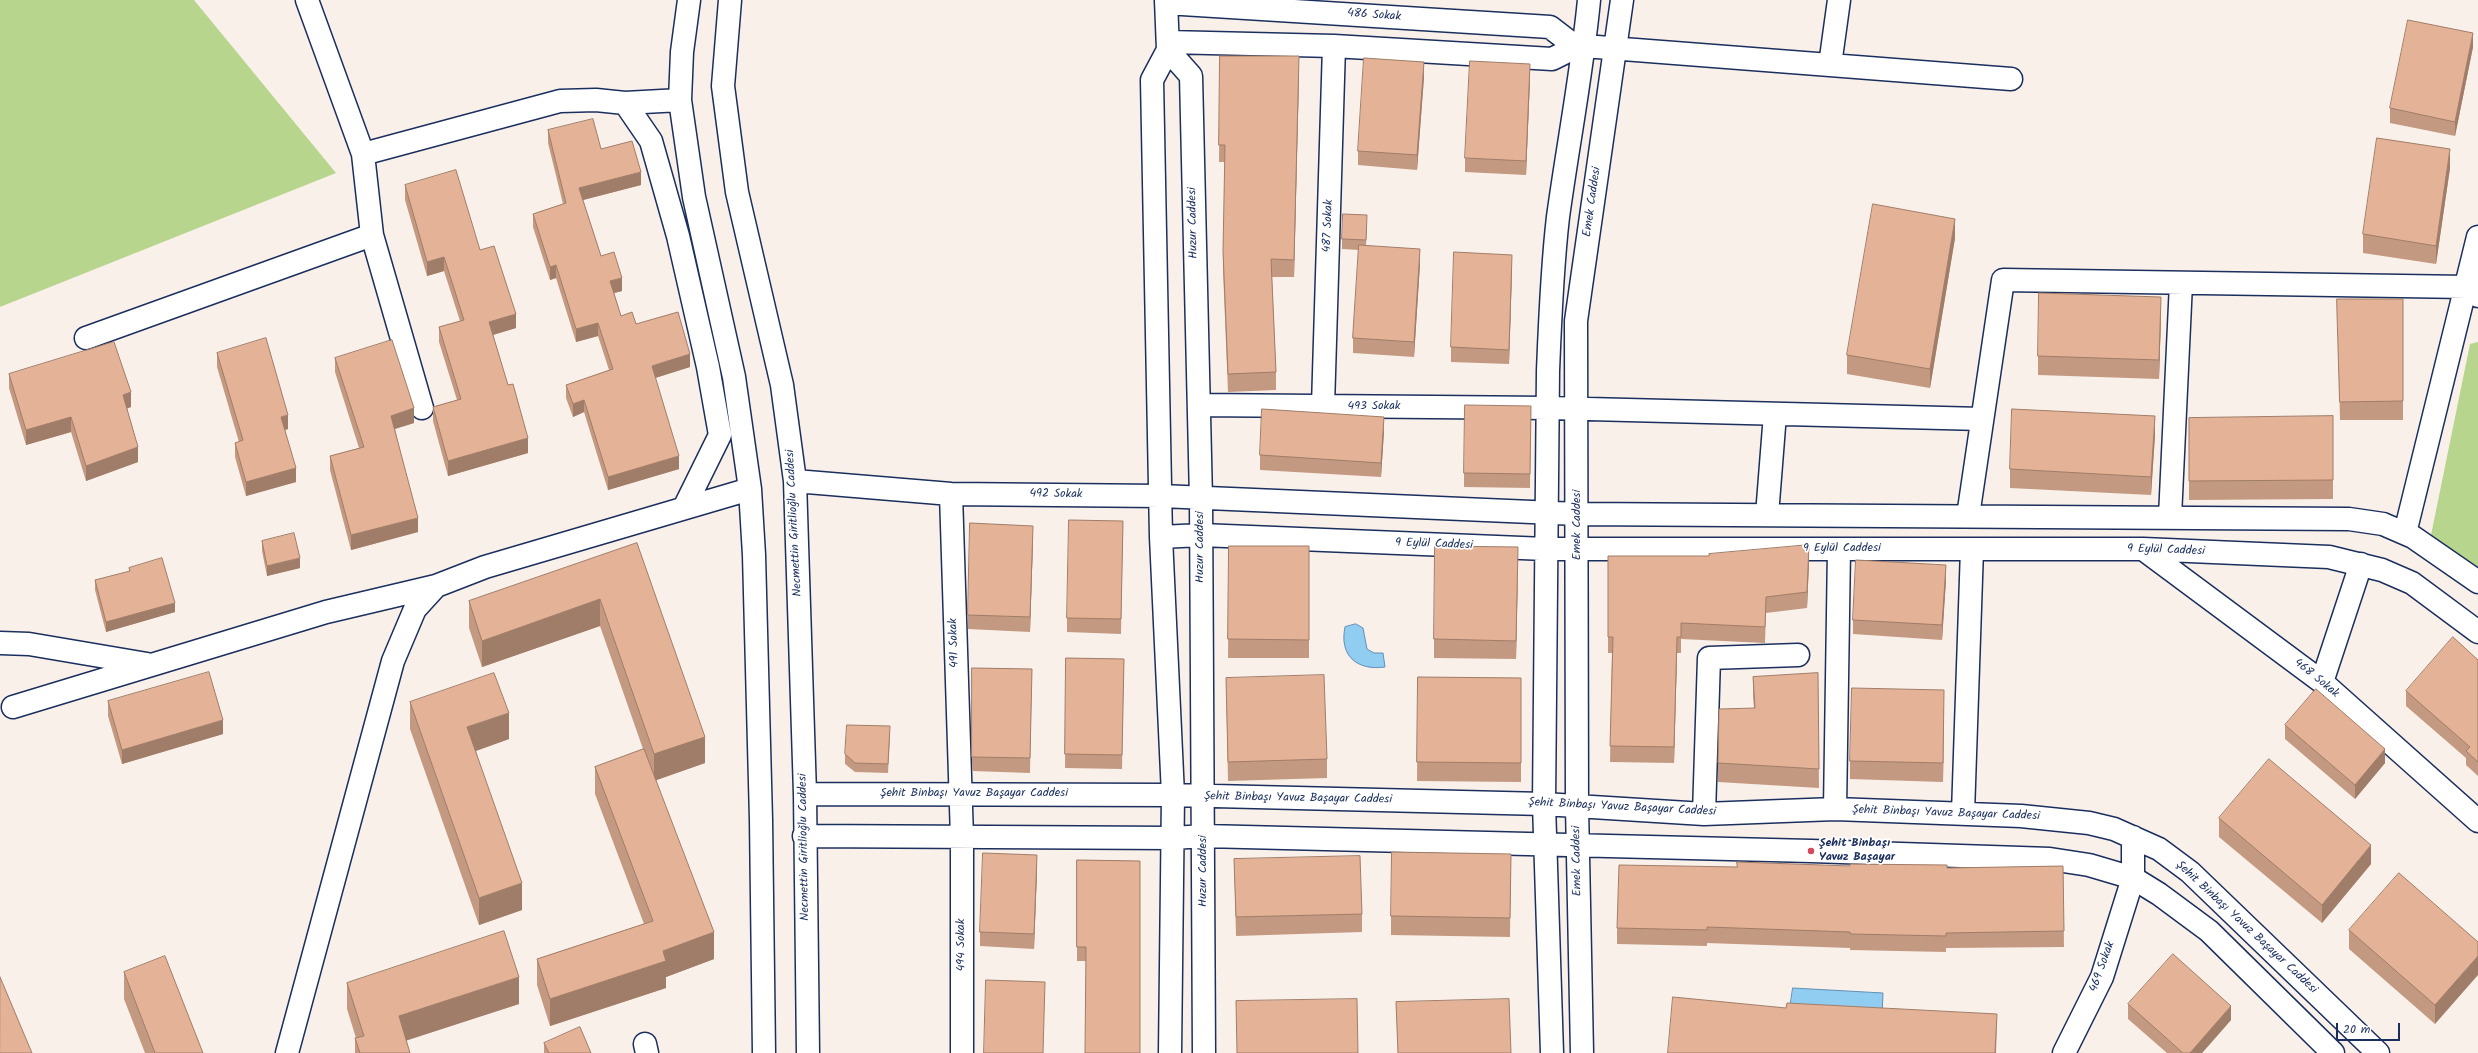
<!DOCTYPE html>
<html>
<head>
<meta charset="utf-8">
<style>
  body { margin:0 }
  #map { position:relative; width:2478px; height:1053px; overflow:hidden; background:#faf0ea; font-family:Kalam,sans-serif }
  canvas { display:block }
  .scale { position:absolute; left:2336px; top:1023px; width:64px; height:18px; box-sizing:border-box; border:2px solid #1b2f5e; border-top:0; padding-left:5px; font-size:12px; line-height:14px; white-space:nowrap; color:#1b2f5e; -webkit-text-stroke:3px #fff; paint-order:stroke }
</style>
</head>
<body>
<div id="map">
<canvas width="2478" height="1053"></canvas>
<div class="scale">20 m</div>
</div>
<script>
const c = document.querySelector('canvas').getContext('2d');
c.lineJoin = 'round';
function fill(path, color) {
  c.fillStyle = color;
  c.fill(path, 'evenodd');
}
function stroke(path, color, width, dash) {
  c.strokeStyle = color;
  c.lineWidth = width;
  c.lineCap = dash ? 'butt' : 'round';
  c.setLineDash(dash || []);
  c.stroke(path);
}
function drawText(font, color, halo, rows, align = 'center') {
  c.font = font + ' Kalam,sans-serif';
  c.lineWidth = 3.5;
  c.setLineDash([]);
  c.textBaseline = 'middle';
  c.strokeStyle = halo;
  c.fillStyle = color;
  for (const [text, x, y, turn = 0] of rows) {
    c.save();
    c.translate(x, y);
    c.rotate((+turn || 0) * Math.PI / 180);
    c.textAlign = isNaN(turn) ? turn : align;
    if (halo) c.strokeText(text, 0, 0);
    c.fillText(text, 0, 0);
    c.restore();
  }
}
const green = new Path2D(`
  M0,0H194L336,173L0,307Z
  M2478,342V570L2431,535L2470,344Z`);
const water = new Path2D(`
  M1356,624L1363,628L1367,649L1374,653H1383L1385,667C1356,671 1339,655 1345,627Z
  M1793,988L1883,993L1882,1015L1790,1008Z`);
const minor = new Path2D(`
  M307,0L363,154L560,101L596,100L625,103L680,100
  M689,0L682,52L680,100L694,197L734,377L750,489L754,555L761,820L764,1053
  M730,0L723,86L737,192L782,385L795,481L805,794L808,1053
  M1166,0L1168,50L1152,80L1161,537L1173,795L1170,1053
  M1166,3L1550,27L1576,47
  M1168,42L1334,46L1552,59L1576,47L1584,46L2011,79
  M1168,50L1191,76L1201,499L1204,1053
  M1830,65L1839,0
  M625,103L651,141L678,236L708,367L720,435L684,508
  M372,235L422,408
  M86,338L372,235L363,154
  M1199,405L1549,408L1982,419
  M1323,406L1334,46
  M795,481L951,494L1161,496L1578,514L2349,519L2383,524L2413,537L2478,582
  M951,494L962,838V1053
  M1767,515L1775,414
  M1968,516L2003,280L2467,287L2478,296
  M2170,517L2181,283
  M2405,533L2478,237
  M1161,537L1201,535L1546,549H2143L2329,557L2382,570L2412,583L2478,632
  M2143,549L2322,682L2478,821
  M0,643L29,644L147,664
  M2322,682L2361,564
  M13,707L326,612L436,586
  M805,794L1173,795L1544,804L1704,814L1835,809L2021,816L2089,823L2114,829L2159,849L2190,872L2378,1053
  M1835,809L1839,549
  M1963,813L1972,549
  M1704,814L1709,658L1798,655
  M804,836L1173,838L1204,836L1811,851L2050,859L2089,865L2133,878L2159,894L2209,931L2333,1053
  M645,1044L647,1053
  M287,1053L393,661L415,609L436,586L485,567L750,489
  M1552,1053L1544,804L1548,371C1550,320 1552,268 1558,217C1568,144 1582,73 1589,0
  M1582,1053L1577,806L1576,321L1622,0
  M2064,1053L2102,977L2133,878V837`);
const wall = new Path2D(`
  M2473,47L2455,136L2390,123V108Z
  M1220,56L1299,74L1294,277H1272L1276,372V390L1228,392L1223,269L1225,162H1219Z
  M1424,77L1417,170L1358,165V151Z
  M1530,79L1526,175L1465,172V158Z
  M548,130L601,149L641,185L583,200L601,256L622,291L614,293L621,316L636,324L690,367L655,378L679,469L608,490L584,412L573,417L566,398V385L609,370L598,336L576,342L556,278L550,280L533,227V214L563,204L548,143Z
  M2450,168L2436,264L2363,253V234Z
  M405,185L480,250L516,328L493,335L528,453L448,476L433,421V407L457,400L439,342V327L460,321L444,271L427,276L405,200Z
  M1367,225L1366,246L1420,264L1414,357L1353,353V338L1359,250L1342,249V239Z
  M1955,238L1930,388L1847,374V355Z
  M1512,269L1509,364L1451,362V347Z
  M2337,299H2403V420H2340Z
  M2161,316L2159,379L2038,375V356Z
  M217,353L288,429L285,430L296,482L246,496L235,457V443L239,442L217,367Z
  M335,358L414,423L395,429L418,532L351,550L330,470V456L359,448L335,372Z
  M9,374L131,407L127,408L138,462L86,481L71,432L26,445L9,388Z
  M1531,406L1530,488L1464,487V473Z
  M2333,416V499L2189,500V418Z
  M1384,431L1381,477L1260,470V455Z
  M2155,435L2151,495L2010,488V469Z
  M1123,521L1121,634L1067,632V618Z
  M1033,540L1030,632L968,629V615Z
  M262,541L300,568L267,576L262,551Z
  M637,543L705,763L656,780L714,959L666,977V988L550,1026L537,985V959L644,924L595,794V767L643,749L600,626L482,667L469,628V601Z
  M1229,546H1309V658H1228Z
  M1608,556L1809,562L1807,608L1766,613L1765,643L1681,639V653H1677L1674,763L1610,762L1612,653H1608Z
  M1518,566L1516,659L1434,658V639Z
  M129,568L175,612L106,632L95,590V580L129,572Z
  M1946,580L1942,640L1853,634V620Z
  M1066,658L1124,659L1122,769L1065,768Z
  M2478,660V776L2466,765V758L2406,706V691Z
  M972,668L1032,669L1030,773L972,771Z
  M1818,673L1819,788L1718,782V763L1754,708L1753,696V677Z
  M1418,677L1521,678V782L1417,781Z
  M1226,678L1327,759V778L1228,781Z
  M108,701L223,734L122,764L108,716Z
  M410,702L509,739L476,751L522,910L479,925L410,729Z
  M1944,709L1943,782L1850,779V761Z
  M2285,725L2385,763L2355,799L2285,739Z
  M890,736L888,773L855,772L845,764V754Z
  M2219,818L2371,864L2322,923L2219,837Z
  M1511,854L1510,937L1391,935V916Z
  M1234,859L1362,914V932L1236,936Z
  M1077,860L1140,861L1086,961H1077Z
  M1850,866L1947,868L2063,866L2064,947L1946,948V952L1850,950V948L1707,943V946L1617,944V928L1737,867Z
  M1037,870L1034,949L980,946V932Z
  M2349,930L2478,942L2435,1024L2349,949Z
  M124,972L203,1053H145L124,999Z
  M347,983L519,1004L406,1040L410,1053H355V1038H356L347,1009Z
  M1396,1002L1511,1053H1398Z
  M2128,1004L2231,1020L2202,1053H2167L2128,1019Z
  M544,1043L591,1053H544Z`);
const shadedWall = new Path2D(`
  M2473,33V47L2455,136V122Z
  M1299,56V74L1294,277V260Z
  M1424,62V77L1417,170V155Z
  M1530,64V79L1526,175V161Z
  M2450,149V168L2436,264V246Z
  M641,172V185L579,201V188Z
  M1955,219V238L1930,388V369Z
  M1420,249V264L1414,357V342Z
  M1512,255V269L1509,364V350Z
  M444,257V271L427,276V262Z
  M556,265V278L550,280V267Z
  M622,278V291L610,294V281Z
  M2161,297V316L2159,379V360Z
  M516,314V328L489,336V322Z
  M598,323V336L576,342V329Z
  M690,354V367L652,379V366Z
  M131,392V407L123,410V395Z
  M584,400V412L573,417V404Z
  M414,408V423L391,430V416Z
  M288,415V429L281,431V417Z
  M2155,416V435L2151,495V477Z
  M71,417V432L26,445V430Z
  M1384,417V431L1381,477V463Z
  M528,438V453L448,476V461Z
  M138,447V462L86,481V466Z
  M679,456V469L608,490V477Z
  M296,468V482L246,496V482Z
  M418,518V532L351,550V535Z
  M1033,526V540L1030,632V617Z
  M1809,545V562L1807,608V592Z
  M1518,547V566L1516,659V641Z
  M300,558V568L267,576V566Z
  M1946,565V580L1942,640V625Z
  M600,599V626L482,667V641Z
  M175,603V612L106,632V622Z
  M1677,637V653L1674,763V747Z
  M1944,690V709L1943,782V763Z
  M509,713V739L467,754V727Z
  M223,720V734L122,764V750Z
  M705,737V763L654,781V754Z
  M2385,749V763L2355,799V785Z
  M2371,845V864L2322,923V905Z
  M1037,855V870L1034,949V934Z
  M522,883V910L479,925V898Z
  M714,932V959L666,977V988L550,1026V999L663,951Z
  M2478,956V975L2435,1024V1005Z
  M519,977V1004L399,1043V1016Z
  M2231,1006V1020L2202,1053H2190Z
  M1997,1014L1996,1053H1995Z`);
const building = new Path2D(`
  M2408,20L2473,33L2455,122L2390,108Z
  M1220,56H1299L1294,260L1271,259L1276,372L1228,374L1223,251L1225,145H1219Z
  M1364,58L1424,62L1417,155L1358,151Z
  M1470,61L1530,64L1526,161L1465,158Z
  M593,119L601,149L632,141L641,172L579,188L601,256L614,252L622,278L610,281L621,316L632,312L636,324L678,312L690,354L652,366L679,456L608,477L584,400L573,404L566,385L613,369L598,323L576,329L556,265L550,267L533,214L566,203L548,130Z
  M2377,138L2450,149L2436,246L2363,234Z
  M456,170L480,250L494,246L516,314L489,322L508,385L513,384L528,438L448,461L433,407L461,399L439,327L464,320L444,257L427,262L405,185Z
  M1873,204L1955,219L1930,369L1847,355Z
  M1343,214L1367,215L1366,240L1342,239Z
  M1359,245L1420,249L1414,342L1353,338Z
  M1454,252L1512,255L1509,350L1451,347Z
  M2039,293L2161,297L2159,360L2038,356Z
  M2337,299H2403V401L2340,402Z
  M266,338L288,415L281,417L296,468L246,482L235,443L243,440L217,353Z
  M392,340L414,408L391,416L418,518L351,535L330,456L364,447L335,358Z
  M114,342L131,392L123,395L138,447L86,466L71,417L26,430L9,374Z
  M1465,405L1531,406L1530,474L1464,473Z
  M1262,409L1384,417L1381,463L1260,455Z
  M2012,409L2155,416L2151,477L2010,469Z
  M2333,416V480L2189,481V418Z
  M1069,520L1123,521L1121,619L1067,618Z
  M970,523L1033,526L1030,617L968,615Z
  M294,533L300,558L267,566L262,541Z
  M637,543L705,737L654,754L600,599L482,641L469,601Z
  M1809,545L1807,592L1766,597L1765,627L1681,623V637H1677L1674,747L1610,746L1613,637H1608V556H1709V554Z
  M1229,546H1309V640L1228,639Z
  M1435,546L1518,547L1516,641L1434,639Z
  M162,558L175,603L106,622L95,580L130,571L129,568Z
  M1856,560L1946,565L1942,625L1853,620Z
  M2453,637L2478,660V762L2466,751L2470,747L2406,691Z
  M1066,658L1124,659L1122,755L1065,754Z
  M972,668L1032,669L1030,758L972,757Z
  M209,672L223,720L122,750L108,701Z
  M494,673L509,713L467,727L522,883L479,898L410,702Z
  M1818,673L1819,769L1718,763L1719,709L1755,708L1753,677Z
  M1324,675L1327,759L1228,762L1226,678Z
  M1418,677L1521,678V763L1417,762Z
  M1852,688L1944,690L1943,763L1850,761Z
  M2316,689L2385,749L2355,785L2285,725Z
  M847,725L890,726L888,764L855,763L845,754Z
  M644,749L714,932L663,951L666,961L550,999L537,959L653,921L595,767Z
  M2269,759L2371,845L2322,905L2219,818Z
  M1392,852L1511,854L1510,918L1391,916Z
  M983,853L1037,855L1034,934L980,932Z
  M1360,856L1362,914L1236,917L1234,859Z
  M1077,860L1140,861V1053H1085L1086,947H1077Z
  M1737,862L1850,866V864L1947,865V868L2063,866L2064,931L1946,933V936L1850,934V932L1707,927V930L1617,928L1619,865L1737,867Z
  M2399,873L2478,942V956L2435,1005L2349,930Z
  M504,931L519,977L399,1016L410,1053H360L355,1038L364,1036L347,983Z
  M2173,954L2231,1006L2190,1053H2183L2128,1004Z
  M165,956L203,1053H155L124,972Z
  M0,977L32,1053H0Z
  M986,980L1045,982L1043,1053H984Z
  M1673,997L1786,1008L1787,1003L1997,1014L1995,1053H1668Z
  M1357,999L1358,1053H1237L1236,1001Z
  M1509,999L1511,1053H1398L1396,1002Z
  M580,1027L591,1053H549L544,1043Z`);
const markers = [
  [1811,851,4,"#d1495b"]
];
const streetNames = [
  ["486 Sokak",1374,16,4],
  ["Emek Caddesi",1593,202,-82],
  ["Huzur Caddesi",1194,223,-91],
  ["487 Sokak",1329,226,-88],
  ["493 Sokak",1374,407],
  ["492 Sokak",1056,495,1],
  ["Necmettin Giritlioğlu Caddesi",795,523,-93],
  ["Emek Caddesi",1578,525,-90],
  ["9 Eylül Caddesi",1434,545,2],
  ["Huzur Caddesi",1201,547,-90],
  ["9 Eylül Caddesi",1842,549],
  ["9 Eylül Caddesi",2166,551,2],
  ["491 Sokak",955,643,-92],
  ["468 Sokak",2316,679,39],
  ["Şehit Binbaşı Yavuz Başayar Caddesi",974,794],
  ["Şehit Binbaşı Yavuz Başayar Caddesi",1298,799,1],
  ["Şehit Binbaşı Yavuz Başayar Caddesi",1622,808,3],
  ["Şehit Binbaşı Yavuz Başayar Caddesi",1946,814,2],
  ["Necmettin Giritlioğlu Caddesi",805,847,-91],
  ["Emek Caddesi",1578,861,-91],
  ["Huzur Caddesi",1204,871,-90],
  ["Şehit Binbaşı Yavuz Başayar Caddesi",2246,928,43],
  ["494 Sokak",962,945,-90],
  ["469 Sokak",2103,967,-70]
];
const poiNames = [
  ["Şehit Binbaşı",1819,844],
  ["Yavuz Başayar",1819,858]
];
fill(green, '#b8d58d');
fill(water, '#90cdf0');
stroke(water, '#618eb6', 1);
stroke(minor, '#1b2f5e', 25);
stroke(minor, '#fff', 22);
fill(wall, '#c49981');
fill(shadedWall, '#a07d69');
fill(building, '#e4b296');
stroke(building, '#a07d69', 1);
for (const [x, y, r, color] of markers) {
  const dot = new Path2D();
  dot.arc(x, y, r, 0, 2 * Math.PI);
  c.fillStyle = color;
  c.fill(dot);
  stroke(dot, '#fff', 1.5);
}
drawText('12px', '#1b2f5e', '#fff', streetNames);
drawText('bold 12px', '#1b2f5e', '#fff', poiNames, 'left');
</script>
</body>
</html>
